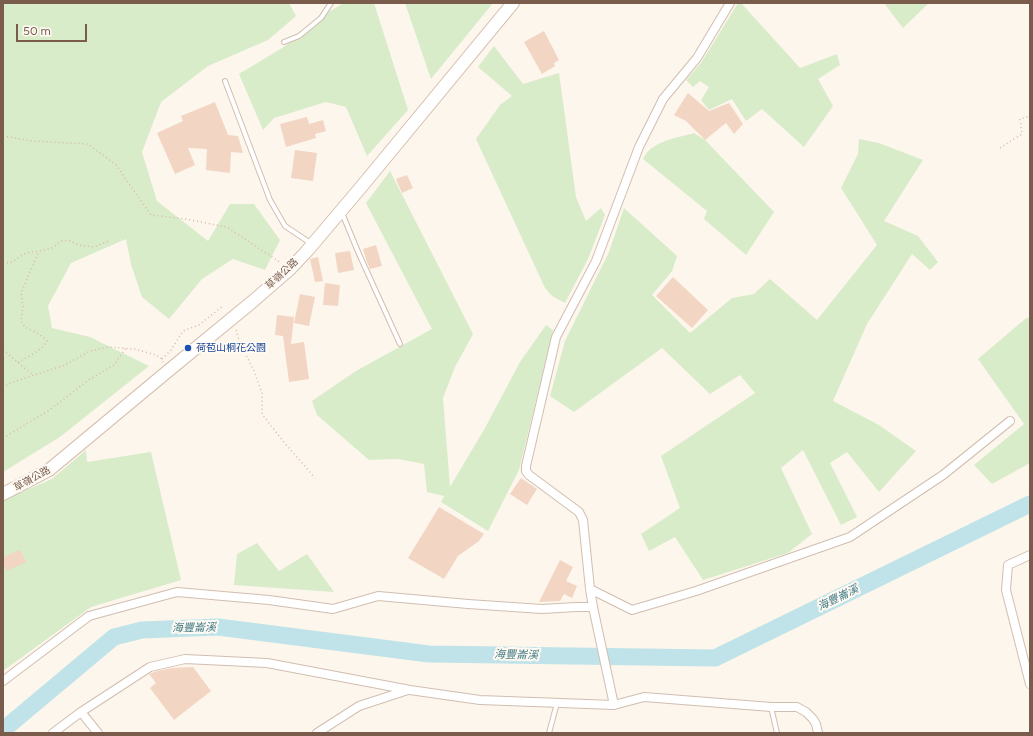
<!DOCTYPE html>
<html>
<head>
<meta charset="utf-8">
<style>
  body { margin:0 }
  #map { position:relative; width:1033px; height:736px; overflow:hidden; background:#fdf6ec; font-family:Figtree,sans-serif }
  canvas { display:block }
  .frame { position:absolute; inset:0; border:4px solid #7a5c4d; pointer-events:none }
  .scale { position:absolute; left:16px; top:24px; width:71px; height:18px; box-sizing:border-box; border:2px solid #7a5c4d; border-top:0; padding-left:5px; font-size:12px; line-height:14px; white-space:nowrap; color:#7a5c4d; -webkit-text-stroke:3px #fffaf3; paint-order:stroke }
</style>
</head>
<body>
<div id="map">
<canvas width="1033" height="736"></canvas>
<div class="frame"></div>
<div class="scale">50 m</div>
</div>
<script>
const c = document.querySelector('canvas').getContext('2d');
c.lineJoin = 'round';
function fill(path, color) {
  c.fillStyle = color;
  c.fill(path, 'evenodd');
}
function stroke(path, color, width, dash) {
  c.strokeStyle = color;
  c.lineWidth = width;
  c.lineCap = dash ? 'butt' : 'round';
  c.setLineDash(dash || []);
  c.stroke(path);
}
function drawText(font, color, halo, rows, align = 'center') {
  c.font = font + ' Figtree,"Noto Sans TC",sans-serif';
  c.lineWidth = 4;
  c.setLineDash([]);
  c.textBaseline = 'middle';
  c.strokeStyle = halo;
  c.fillStyle = color;
  for (const [text, x, y, turn = 0] of rows) {
    c.save();
    c.translate(x, y);
    c.rotate((+turn || 0) * Math.PI / 180);
    c.textAlign = isNaN(turn) ? turn : align;
    if (halo) c.strokeText(text, 0, 0);
    c.fillText(text, 0, 0);
    c.restore();
  }
}
const green = new Path2D(`
  M3,3H289L296,16L268,40L208,66L161,102L142,152L157,201L208,241L230,204H254L280,240L265,270L233,259L202,279L169,319L142,297L131,264L126,239L71,263L48,306L52,328L90,337L149,366L60,437L3,472Z
  M344,3H374L408,110L367,156L346,107L326,102L274,118L263,130L239,74L282,48L308,31L325,14Z
  M405,3H493L431,79Z
  M738,3H741L800,68L837,54L840,65L818,79L833,106L804,147L762,109L746,121L732,99L709,110L701,100L709,87L700,81L693,87L686,80L701,63Z
  M884,3H929L903,28Z
  M494,46L523,84L559,73L576,197L586,221L601,208L605,215L588,259L565,303L552,296L545,288L476,139L500,105L512,96L478,67Z
  M694,133L705,140L774,212L746,255L704,219L707,211L643,159C651,141 677,138 694,133Z
  M859,139L879,143L923,160L884,221L918,236L938,262L930,270L912,254L867,324L833,401L879,425L916,451L879,492L847,452L830,463L857,517L841,525L803,450L781,468L812,534L788,553L703,580L675,537L649,551L641,534L680,508L661,456L755,393L740,375L710,394L662,348L574,412L550,396L565,341L609,252L624,208L677,256L672,271L652,295L690,333L732,298L754,294L770,279L817,320L877,245L841,188L858,154Z
  M390,171L473,334L455,367L443,398L450,487L485,428L520,362L546,325L553,330L519,470L488,531L441,502L444,496L427,492L424,464L398,459L369,460L317,415L312,401L356,371L432,329L366,203Z
  M1030,317V463L992,484L974,465L1024,424L978,359L1025,319Z
  M86,450L87,462L151,452L181,580L91,607L3,671V500L52,479Z
  M257,543L279,571L307,554L334,592L234,585L237,554Z`);
const river = new Path2D(`
  M3,730L114,637L142,630L218,627L429,654L715,658L1030,504`);
const building = new Path2D(`
  M544,31L559,60L554,63L555,66L542,74L524,42Z
  M688,93L709,111L729,103L743,124L734,134L726,123L705,140L686,121L674,115Z
  M215,102L228,135L238,136L243,153L231,152L230,173L206,170L207,149L188,148L195,165L175,174L157,133L183,121L181,116Z
  M307,117L309,124L323,120L326,131L315,134L316,138L286,147L280,124Z
  M295,150L317,153L313,181L291,178Z
  M407,175L413,188L402,193L396,179Z
  M376,245L382,266L370,269L367,262L363,249Z
  M350,251L354,270L338,273L335,253Z
  M318,257L323,281L315,282L310,259Z
  M673,277L708,310L692,328L656,296Z
  M325,283L340,285L338,306L323,305Z
  M300,294L315,297L309,326L294,323Z
  M277,315L294,317L291,344L304,342L309,379L289,382L283,336L275,335Z
  M521,478L537,489L527,505L510,494Z
  M439,507L484,534L479,541L458,556L444,579L408,558Z
  M20,550L26,562L7,571L3,562V557Z
  M560,560L573,567L566,581L577,586L572,598L564,594L560,601L539,602Z
  M193,667L211,691L174,720L150,688L156,683L149,674L157,671L172,668Z`);
const path = new Path2D(`
  M3,136L32,141L88,144L116,165L151,215L185,219L227,227L281,263
  M1000,148L1022,134L1020,119L1030,116
  M3,262L10,263L26,253L39,251L52,248L62,241L68,240L78,245L94,247L109,241
  M236,330L240,343L254,371L262,393V414L283,441L315,478
  M3,350L33,375
  M162,359L171,350L183,331L199,325L223,306
  M18,362C28,357 41,351 47,341L39,334L25,327L21,321L23,306L21,293L39,251
  M3,388L10,383L65,365L90,351L108,347L134,349L156,355L162,359L163,362
  M3,438L48,411L90,379L114,365L126,348`);
const service = new Path2D(`
  M284,42L299,36L321,18L331,3
  M225,81L270,200L285,226L312,244
  M342,213L359,254L400,344
  M771,707L777,733
  M549,733L557,703`);
const minor = new Path2D(`
  M1030,555L1008,565L1006,590L1030,684
  M590,589L632,610L696,591L850,537L943,475L1010,421
  M3,681L89,616L177,592L269,600L333,609L378,596L468,604L542,609L576,607H593
  M614,705L593,607L590,589L583,520L579,512L529,475L526,471V466L556,337L596,261L639,147L663,99L697,58L730,3
  M81,712L98,733
  M53,733L81,712L150,667L185,659L267,663L410,690L480,700L614,705L644,697L771,707H797L806,712L813,719L816,724L818,733
  M317,733L359,706L408,690`);
const secondary = new Path2D(`
  M3,494L49,470L168,371L252,302L290,269L307,251L362,186L513,3`);
const markers = [
  [188,348,4,"#1a4fb4"]
];
const streetNames = [
  ["草嶺公路",282,274,-43],
  ["草嶺公路",32,479,-29]
];
const transitNames = [
  ["荷苞山桐花公園",196,348]
];
const waterNames = [
  ["海豐崙溪",838,598,-26],
  ["海豐崙溪",194,628,-1],
  ["海豐崙溪",516,655,1]
];
fill(green, '#d8ecc9');
stroke(river, '#bfe3e8', 17);
fill(building, '#f3d5c3');
stroke(service, '#d1beb0', 6);
stroke(minor, '#d1beb0', 10);
stroke(secondary, '#d6c0b0', 14);
stroke(path, '#d9b8a5', 1.5, [1, 3]);
stroke(service, '#fff', 4);
stroke(minor, '#fff', 8);
stroke(secondary, '#fff', 12);
for (const [x, y, r, color] of markers) {
  const dot = new Path2D();
  dot.arc(x, y, r, 0, 2 * Math.PI);
  c.fillStyle = color;
  c.fill(dot);
  stroke(dot, '#fffaf3', 1.5);
}
drawText('10px', '#7a5c4d', '#fffaf3', streetNames);
drawText('10px', '#164399', '#fffaf3', transitNames, 'left');
drawText('italic 11px', '#437c86', '#fffaf3', waterNames);
</script>
</body>
</html>
